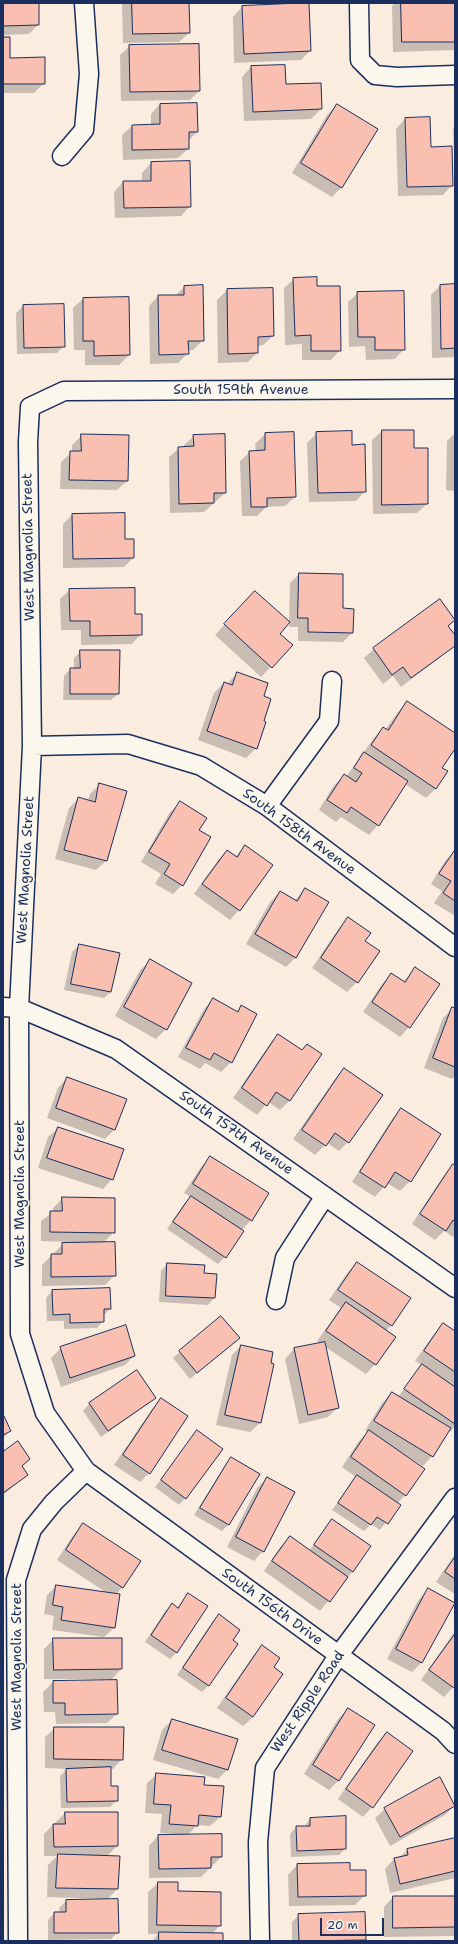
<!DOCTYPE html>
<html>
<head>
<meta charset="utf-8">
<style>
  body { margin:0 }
  #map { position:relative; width:458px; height:1944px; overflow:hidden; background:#fbece0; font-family:"Shantell Sans",sans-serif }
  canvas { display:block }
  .frame { position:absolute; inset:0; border:4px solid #1b2f5e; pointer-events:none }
  .scale { position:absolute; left:320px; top:1918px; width:64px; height:18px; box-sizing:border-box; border:2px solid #1b2f5e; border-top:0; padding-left:5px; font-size:12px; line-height:14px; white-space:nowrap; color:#1b2f5e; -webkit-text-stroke:3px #fbf7ec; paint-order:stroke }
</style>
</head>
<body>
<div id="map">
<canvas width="458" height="1944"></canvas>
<div class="frame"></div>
<div class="scale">20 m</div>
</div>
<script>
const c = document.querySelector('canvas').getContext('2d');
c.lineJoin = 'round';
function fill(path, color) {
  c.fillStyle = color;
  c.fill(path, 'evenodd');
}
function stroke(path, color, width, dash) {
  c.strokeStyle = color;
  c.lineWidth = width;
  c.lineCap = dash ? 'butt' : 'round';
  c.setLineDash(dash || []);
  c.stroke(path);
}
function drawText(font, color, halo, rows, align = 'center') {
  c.font = font + ' "Shantell Sans",sans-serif';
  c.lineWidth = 3.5;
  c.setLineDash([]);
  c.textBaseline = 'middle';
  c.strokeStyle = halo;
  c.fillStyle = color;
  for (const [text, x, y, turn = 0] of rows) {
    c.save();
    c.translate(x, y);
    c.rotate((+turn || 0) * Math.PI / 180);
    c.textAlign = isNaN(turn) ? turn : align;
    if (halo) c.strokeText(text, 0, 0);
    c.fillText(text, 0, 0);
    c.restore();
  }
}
const shadow = new Path2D(`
  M3,3H38V25L29,34L3,35Z
  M122,3H188L189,33L179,42L123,43Z
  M236,3H290L236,4Z
  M395,3H455V50L393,52L392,6Z
  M242,7L310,51L301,60L234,63L233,17Z
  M3,38L9,59L44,83L34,93H3Z
  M130,46L199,91L190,100L121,101L120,55Z
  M251,67L321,109L311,119L244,121L242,77Z
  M160,104L197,132L188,141V149L178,158L123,160L122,135L132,126L151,125V114Z
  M337,105L342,187L332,197L292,173L327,115Z
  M405,119L430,148L452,185L443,195L398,196L396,129Z
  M455,127V179L453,128Z
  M151,163L190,206L181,216L115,218L114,192L123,182H142V173Z
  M294,279L316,287L340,350L331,360H302V344L285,345L284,288Z
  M455,285V357L432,358L431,295L440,286Z
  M184,287L203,340L193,350H187L188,353L178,363L150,364L149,306L158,296H175Z
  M227,290L273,336L263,345L257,346V353L248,362L218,363L217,300Z
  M358,293L404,349L395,359L366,360L365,346L349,347L348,302Z
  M128,298L129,355L119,365H85V350H74L73,308L83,299Z
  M23,306L64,346L57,353L17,354L16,313Z
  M382,431H413V449L427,504L417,513L373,514L372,440Z
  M317,433L351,446L365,491L356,501L309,502L307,443Z
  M455,433V491L446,490L447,441Z
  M265,434L295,497L285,506L266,507L257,516H242L240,461L250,452H256L255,444Z
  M82,435L127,481L117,490L60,489L61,462L72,452V445Z
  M194,436L225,493L204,512L170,513L169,457L179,448H184V445Z
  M72,515L124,540L133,558L124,567L63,568V524Z
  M299,574L342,609L352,633L343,642L298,641V627H289L290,583Z
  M70,590L141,634L132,644L81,645V630H61L60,599Z
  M439,600L454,621L448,627L455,637V646L401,687L393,676L383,684L364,658L374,649Z
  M246,601L291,646L261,677L215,635Z
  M81,651L118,694L111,700H63L64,676L70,669H74V658Z
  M237,673L262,697L256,748L246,758L198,740L214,693L224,683L227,684Z
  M407,702L455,734V747L441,768L447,772L435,789L426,798L405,784L378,825L369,835L341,817L336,822L319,810L334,785L344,776L346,777L374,738L383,728L385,730L398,712Z
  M100,784L125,791L106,861L96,870L55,859L69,808L79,798L88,801L90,794Z
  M180,803L198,831L182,885L173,894L155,884L161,874L141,862L170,812Z
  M245,846L239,910L230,920L194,894L218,860L227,851L235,857Z
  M455,851V916L434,903L442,891L431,884L445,861Z
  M305,889L296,957L286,967L246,944L270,902L280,892L294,901Z
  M349,918L364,941L378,951L357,982L347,992L312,968L339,928Z
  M79,945L111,992L104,998L64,990L72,952Z
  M150,961L166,1029L156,1039L115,1016L140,970Z
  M415,969L409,1027L400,1037L363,1012L382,984L391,974L403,982Z
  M213,999L236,1012L241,1007L231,1062L221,1072L205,1063L200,1069L178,1057L204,1009Z
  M453,1008L455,1009V1076L452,1079L424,1068L443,1018Z
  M278,1035L301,1051L307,1045L320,1054L289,1101L280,1110L268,1102L257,1115L233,1098L269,1045Z
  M344,1069L348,1142L339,1151L327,1143L315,1155L293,1139L335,1079Z
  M67,1078L126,1100L114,1130L105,1139L47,1118L58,1088Z
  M401,1109L440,1135L410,1181L400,1191L387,1183L375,1197L352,1182L392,1119Z
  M58,1128L112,1179L103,1189L38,1168L48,1137Z
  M211,1157L251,1220L241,1231L225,1257L218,1264L167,1229L184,1204L191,1197L184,1193L201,1167Z
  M454,1165L455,1166V1238L444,1231L435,1240L412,1224L444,1175Z
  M63,1198L114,1232L103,1243L115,1275L105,1285L42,1286V1265L63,1244L72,1243V1242L41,1241V1221L53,1212V1208Z
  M357,1263L391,1325L386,1331L375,1364L366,1374L324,1346L338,1407L328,1417L299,1424L285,1359L294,1349L321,1343L317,1341L341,1308L329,1300L348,1272Z
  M167,1264L203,1274L216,1275L214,1298L208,1305L159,1302L161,1271Z
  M52,1291L110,1309L103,1316V1321L97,1328L64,1329V1321H47L46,1298Z
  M221,1317L238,1338L190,1379L173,1358Z
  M443,1324L455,1332V1426L450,1432L448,1431L432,1456L423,1466L407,1456L405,1495L397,1504L399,1505L380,1530L371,1524L364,1531L332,1510L356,1477L342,1467L359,1441L368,1432L365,1431L382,1403L392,1393L398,1397L422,1365L415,1361L434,1334Z
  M241,1346L269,1364L260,1423L250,1432L216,1425L232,1355Z
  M61,1348L134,1356L125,1365L61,1387L51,1358Z
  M137,1371L155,1398L148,1404L101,1437L83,1411L89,1404Z
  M161,1399L149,1473L140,1482L114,1465L152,1409Z
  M3,1416L10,1431L3,1438Z
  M197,1432L185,1498L179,1505L155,1487Z
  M3,1453L29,1459L21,1467L27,1475L3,1495Z
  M231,1458L258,1475L228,1525L222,1531L194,1515L225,1465Z
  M267,1478L263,1551L254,1561L227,1547L257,1488Z
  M332,1520L353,1571L320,1611L264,1571L280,1547L290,1538L309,1551Z
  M83,1524L123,1587L116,1594L114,1628L104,1637L52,1630L54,1616L44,1614L47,1595L56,1586L107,1593L57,1560L74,1534Z
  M455,1554V1594L436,1582Z
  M429,1589L453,1603L421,1663L412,1672L387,1659L419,1599Z
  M188,1594L177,1652L170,1659L145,1642L165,1611L172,1605L177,1608Z
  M219,1616L231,1641L209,1685L202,1692L177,1675L212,1622Z
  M455,1631V1685L444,1697L421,1680Z
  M54,1639H121V1669L112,1679H44V1649Z
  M262,1646L272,1668L253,1717L243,1726L217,1708L253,1656Z
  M53,1682L117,1714L107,1723L56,1724L55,1712H44L43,1692Z
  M348,1709L339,1780L329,1790L304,1774L338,1719Z
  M172,1720L227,1770L218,1779L153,1760L162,1730Z
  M55,1728L122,1759L113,1769H110V1787L117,1800L110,1807L61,1808L60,1776L67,1769L45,1768V1737Z
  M387,1733L372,1807L363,1817L338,1799L377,1743Z
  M157,1774L203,1786L220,1817L210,1826L197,1825L187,1836L221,1857L201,1877L149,1878V1846L158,1836H175V1834L160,1833L162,1814L145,1813L147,1783Z
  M440,1778L455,1805L445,1815L390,1846L375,1818L385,1809Z
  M65,1813L117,1846L106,1857H118L117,1889L108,1899L47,1897L48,1865L57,1856H44V1834Z
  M310,1819L345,1849L339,1855L291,1857L290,1834L296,1827H304Z
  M455,1839V1878L390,1893L385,1869L394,1859L399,1858L407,1850Z
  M297,1865L349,1871L365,1895L355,1905L289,1906L288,1875Z
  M158,1883H177V1892L220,1925L212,1934L222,1941H152L158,1934H148V1892Z
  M393,1897H455V1935L453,1936L384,1937V1907Z
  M66,1901L118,1932L111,1939L48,1940V1920L54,1913H60L59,1908Z
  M299,1915L365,1940L364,1941H292V1922Z`);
const building = new Path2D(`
  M3,3H39V25L3,26Z
  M132,3H189L190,33L133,34Z
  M309,3L311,51L244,54L242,6Z
  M401,3H455V42H402Z
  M3,37H10V58L45,57V84H3Z
  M199,44L200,91L130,92L129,45Z
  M285,65L286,84L321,83L322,109L253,112L251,66Z
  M197,103L198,132H189V149L132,150V125L160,124V104Z
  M337,104L378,129L342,188L301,163Z
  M430,117L431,147L452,146L453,186L407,187L405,118Z
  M190,161L191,207L124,208L123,181H151V162Z
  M317,277V286H340L341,351H311V335L295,336L293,278Z
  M455,284V348L441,349L440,285Z
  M203,285L204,341H188L189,354L159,355L158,295H184V286Z
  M273,288L274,336L258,337V353L228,354L227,289Z
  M404,291L405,350H375V337H358L357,292Z
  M129,297L130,355L94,356V341H83V298Z
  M64,304L65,347L24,348L23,305Z
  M382,430H414V448H428V504L382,505Z
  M352,431V445L365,444L366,492L318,493L316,432Z
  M294,432L296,497L267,498V507H251L249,451L265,450V433Z
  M81,434L129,435L128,481L69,480L70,451H81Z
  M225,434L226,493H214V503L179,504L178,447L194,446L193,435Z
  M125,513V539H134V558L73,559L72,514Z
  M299,573L343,574V608L354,609L353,633L308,632V618H298Z
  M135,588V614H142V635L90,636V621H70L69,589Z
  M255,591L290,622L280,634L293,645L272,668L224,624Z
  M440,599L455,620L448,626L455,635V646L411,678L403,667L392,675L373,648Z
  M80,650H120L119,694H70V668H80Z
  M237,672L268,683L264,696L271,699L264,721L266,722L257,749L207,731L224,682L232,685Z
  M407,701L455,733V749L442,768L448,771L436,789L371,745L383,727L388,730Z
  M364,752L408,781L379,826L351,807L347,813L327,800L344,774L356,782L362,773L354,768Z
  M99,783L127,791L107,861L64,850L78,797L95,802Z
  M180,801L207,818L199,830L211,837L183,886L164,874L170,864L149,852Z
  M245,845L273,865L240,911L202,884L227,850L237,857Z
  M455,850V901L443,893L451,881L439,874Z
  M305,888L329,902L296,958L255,934L280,891L297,901Z
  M348,917L371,933L365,941L380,951L358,983L321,958Z
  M79,944L120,953L111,992L71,984Z
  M150,959L192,983L167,1030L124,1007Z
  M415,967L440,984L410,1028L372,1002L391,973L405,982Z
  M213,998L238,1012L241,1005L257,1014L232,1063L214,1053L210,1060L186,1048Z
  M452,1007L455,1008V1067L433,1058Z
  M278,1034L302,1050L307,1044L322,1054L290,1101L276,1092L267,1106L242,1088Z
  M344,1068L383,1095L349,1143L335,1133L326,1146L302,1130Z
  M67,1077L127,1099L115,1130L56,1108Z
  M401,1108L441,1134L411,1182L395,1172L385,1188L360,1172Z
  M58,1127L124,1149L113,1180L47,1158Z
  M210,1156L269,1193L252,1221L193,1184Z
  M453,1164L455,1165V1222L453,1220L446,1231L420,1214Z
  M191,1196L244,1231L226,1258L173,1222Z
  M62,1197L115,1198V1233L50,1232V1211H62Z
  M115,1242L116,1276L51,1277V1254H62V1243Z
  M357,1262L411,1298L392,1326L338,1290Z
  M167,1263L205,1265L204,1273L217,1274L215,1298L166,1296Z
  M110,1288L111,1309H104V1322L70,1323V1314L53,1315L52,1290Z
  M346,1302L396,1337L376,1365L326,1331Z
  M221,1316L240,1338L197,1373L179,1351Z
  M443,1323L455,1331V1372L424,1351Z
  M126,1325L135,1356L70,1378L60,1347Z
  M325,1342L339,1408L308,1415L294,1348Z
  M241,1345L273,1352L271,1363L274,1364L261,1423L225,1415Z
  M422,1364L455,1387V1424L404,1389Z
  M137,1370L156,1398L108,1431L89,1403Z
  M392,1392L451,1428L433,1457L374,1421Z
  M161,1398L188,1416L150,1474L123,1455Z
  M3,1414L11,1431L3,1435Z
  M197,1430L223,1449L186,1499L161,1480Z
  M369,1430L425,1469L406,1496L351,1457Z
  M18,1441L30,1459L22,1466L28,1475L3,1493V1452Z
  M231,1457L260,1474L229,1525L200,1508Z
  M357,1475L401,1505L388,1524L377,1517L371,1525L338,1503Z
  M267,1477L295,1492L264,1552L236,1537Z
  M332,1519L371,1546L353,1572L314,1545Z
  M83,1523L141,1561L123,1588L66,1550Z
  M290,1536L348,1577L330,1602L272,1561Z
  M455,1557V1579L445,1572Z
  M56,1585L120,1594L115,1628L61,1620L63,1607L53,1605Z
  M428,1588L455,1603L422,1663L396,1649Z
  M188,1593L208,1606L177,1653L151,1635L172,1603L178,1608Z
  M219,1614L240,1630L233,1640L238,1644L209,1686L183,1668Z
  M455,1634V1686L454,1688L429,1670Z
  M53,1638H122V1669L54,1670Z
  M262,1645L280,1658L274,1667L283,1674L253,1717L226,1698Z
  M117,1680L118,1714L65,1715V1703H53V1681Z
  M348,1708L375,1725L339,1781L313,1765Z
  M172,1719L238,1739L228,1770L162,1750Z
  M54,1727H124L123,1760L54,1759Z
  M387,1732L413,1751L373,1808L346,1789Z
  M111,1767V1786H118V1801L67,1802L66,1769Z
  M156,1773L205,1777L204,1785L224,1786L221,1817L199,1815L198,1826L169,1824L171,1805L154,1804Z
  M440,1777L455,1806L400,1837L384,1808Z
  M65,1812H118V1846L54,1847L53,1824H65Z
  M346,1816V1849L297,1851L296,1826H310V1818Z
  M222,1834V1857H211V1868L159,1869L158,1835Z
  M455,1838V1871L400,1884L394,1858L408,1855L407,1849Z
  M58,1854L120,1856L118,1889L56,1888Z
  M350,1863V1870H366V1896L298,1897L297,1864Z
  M158,1882H178V1891L221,1892V1926L157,1925Z
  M393,1896H455V1927L393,1928Z
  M118,1899L119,1933H54V1912H66V1900Z
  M365,1912L366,1940L299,1941L298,1914Z
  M159,1932L223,1933V1941H159Z`);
const street = new Path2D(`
  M359,3L360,60L375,75L397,77L455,75
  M62,156L84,130L89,74L84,3
  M32,746L128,744L201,766L267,806L455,947
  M267,806L329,721L332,681
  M3,1007L19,1008L116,1049L455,1288
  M276,1300L285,1258L325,1196
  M86,1471L443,1731L455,1744
  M18,1941L16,1580L32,1529L54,1502L86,1471L45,1413L20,1334L19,1008L32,746L28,442L30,407L64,391L455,389
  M260,1941L258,1842L265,1768L338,1656L455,1498`);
const streetNames = [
  ["South 159th Avenue",241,390],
  ["West Magnolia Street",29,547,-91],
  ["South 158th Avenue",299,832,36],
  ["West Magnolia Street",26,870,-87],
  ["South 157th Avenue",236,1133,35],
  ["West Magnolia Street",20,1194,-90],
  ["South 156th Drive",272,1607,36],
  ["West Magnolia Street",17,1657,-90],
  ["West Ripple Road",308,1702,-56]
];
fill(shadow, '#0003');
fill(building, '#f9bfb0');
stroke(building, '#1b2f5e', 1);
stroke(street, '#1b2f5e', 21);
stroke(street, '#fbf7ec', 18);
drawText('14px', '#1b2f5e', '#fbf7ec', streetNames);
</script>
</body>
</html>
